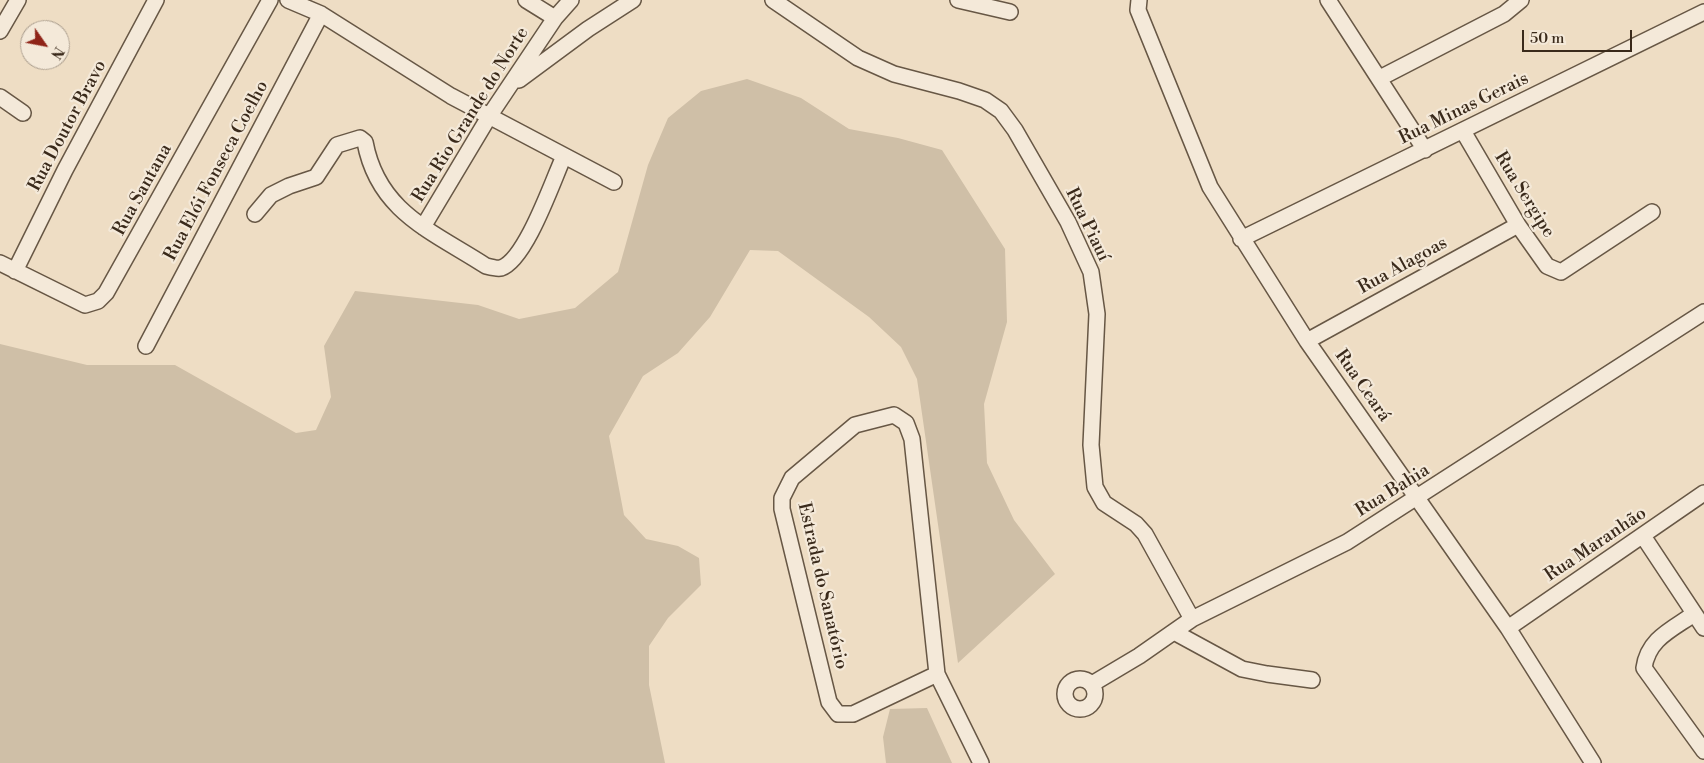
<!DOCTYPE html>
<html>
<head>
<meta charset="utf-8">
<style>
  body { margin:0 }
  #map { position:relative; width:1704px; height:763px; overflow:hidden; background:#eeddc4; font-family:"Libre Bodoni",serif }
  canvas { display:block }
  .north { position:absolute; left:20px; top:20px; width:50px; height:50px; box-sizing:border-box; background:#f4e9d9; border:1px solid #aa9d8d; border-radius:50%; rotate:123deg; font-size:14px; font-weight:700; line-height:20px; text-align:center; color:#3a2a1b }
  .north::after { content:''; display:block; margin:auto; width:18px; height:22px; background:#8f2418; clip-path:polygon(50% 0,100% 100%,50% 72%,0 100%) }
  .scale { position:absolute; left:1522px; top:30px; width:110px; height:22px; box-sizing:border-box; border:2px solid #3a2a1b; border-top:0; padding-left:6px; font-size:15px; line-height:18px; white-space:nowrap; color:#3a2a1b; -webkit-text-stroke:4px #f4e9d9; paint-order:stroke }
</style>
</head>
<body>
<div id="map">
<canvas width="1704" height="763"></canvas>
<div class="north">N</div>
<div class="scale">50 m</div>
</div>
<script>
const c = document.querySelector('canvas').getContext('2d');
c.lineJoin = 'round';
function fill(path, color) {
  c.fillStyle = color;
  c.fill(path, 'evenodd');
}
function stroke(path, color, width, dash) {
  c.strokeStyle = color;
  c.lineWidth = width;
  c.lineCap = dash ? 'butt' : 'round';
  c.setLineDash(dash || []);
  c.stroke(path);
}
function drawText(font, color, halo, rows, align = 'center') {
  c.font = font + ' "Libre Bodoni",serif';
  c.lineWidth = 4.5;
  c.setLineDash([]);
  c.textBaseline = 'middle';
  c.strokeStyle = halo;
  c.fillStyle = color;
  for (const [text, x, y, turn = 0] of rows) {
    c.save();
    c.translate(x, y);
    c.rotate((+turn || 0) * Math.PI / 180);
    c.textAlign = isNaN(turn) ? turn : align;
    if (halo) c.strokeText(text, 0, 0);
    c.fillText(text, 0, 0);
    c.restore();
  }
}
const green = new Path2D(`
  M747,79L801,98L849,129L898,138L942,150L1005,249L1007,322L984,404L987,463L1014,520L1055,574L958,663L917,379L901,347L869,317L778,251L750,250L710,317L678,353L643,376L609,436L624,515L646,539L678,546L699,558L701,585L668,618L649,646V685L665,763H0V344L87,365H175L296,433L316,430L331,397L324,346L355,291L478,305L519,319L575,308L618,272L648,165L668,118L701,91Z
  M927,708L952,763H886L883,737L890,709Z`);
const minor = new Path2D(`
  M288,0L321,14L451,96L614,182
  M526,0L555,18
  M773,0L858,58L894,74L959,91L985,100L1001,111L1015,130L1068,222L1091,272L1097,314L1091,445L1095,487L1104,503L1136,524L1145,534L1192,619
  M958,0L1010,12
  M1139,0L1138,10L1210,187L1307,341L1508,628L1593,763
  M1328,0L1425,150
  M0,31L18,0
  M1380,78L1504,14L1521,0
  M519,80L588,29L633,0
  M0,97L23,113
  M1463,131L1518,225L1547,266L1561,272L1652,212
  M255,214L271,195L289,186L316,177L337,145L360,138L365,142C378,212 432,231 486,266C490,267 497,269 501,268C526,260 553,180 564,156
  M423,227L490,115L555,18L571,0
  M1241,239L1704,12
  M0,263L85,305L98,301L106,293L270,0
  M15,271L65,170L156,0
  M1307,341L1518,225
  M146,346L321,14
  M1643,536L1704,628
  M1694,614C1671,630 1648,639 1644,668L1704,751
  M1508,628L1704,493
  M1174,632L1242,669L1267,674L1312,680
  M937,674L853,714H838L829,702L782,509V498L792,478L855,425L894,415L906,423L912,439L937,674L981,763
  M1065 694a15 15 0 1 1 30 0a15 15 0 1 1-30 0Z
  M1092,684L1139,656L1192,619L1347,542L1704,312`);
const streetNames = [
  ["Rua Minas Gerais",1464,109,-26],
  ["Rua Rio Grande do Norte",471,115,-58],
  ["Rua Doutor Bravo",68,126,-62],
  ["Rua Elói Fonseca Coelho",217,171,-62],
  ["Rua Santana",143,190,-61],
  ["Rua Sergipe",1524,195,58],
  ["Rua Piauí",1087,225,64],
  ["Rua Alagoas",1403,266,-29],
  ["Rua Ceará",1362,386,55],
  ["Rua Bahia",1393,491,-32],
  ["Rua Maranhão",1596,545,-34],
  ["Estrada do Sanatório",822,586,77]
];
fill(green, '#cfbfa7');
stroke(minor, '#675745', 18);
stroke(minor, '#f4e9d9', 15);
drawText('18px', '#3a2a1b', '#f4e9d9', streetNames);
</script>
</body>
</html>
